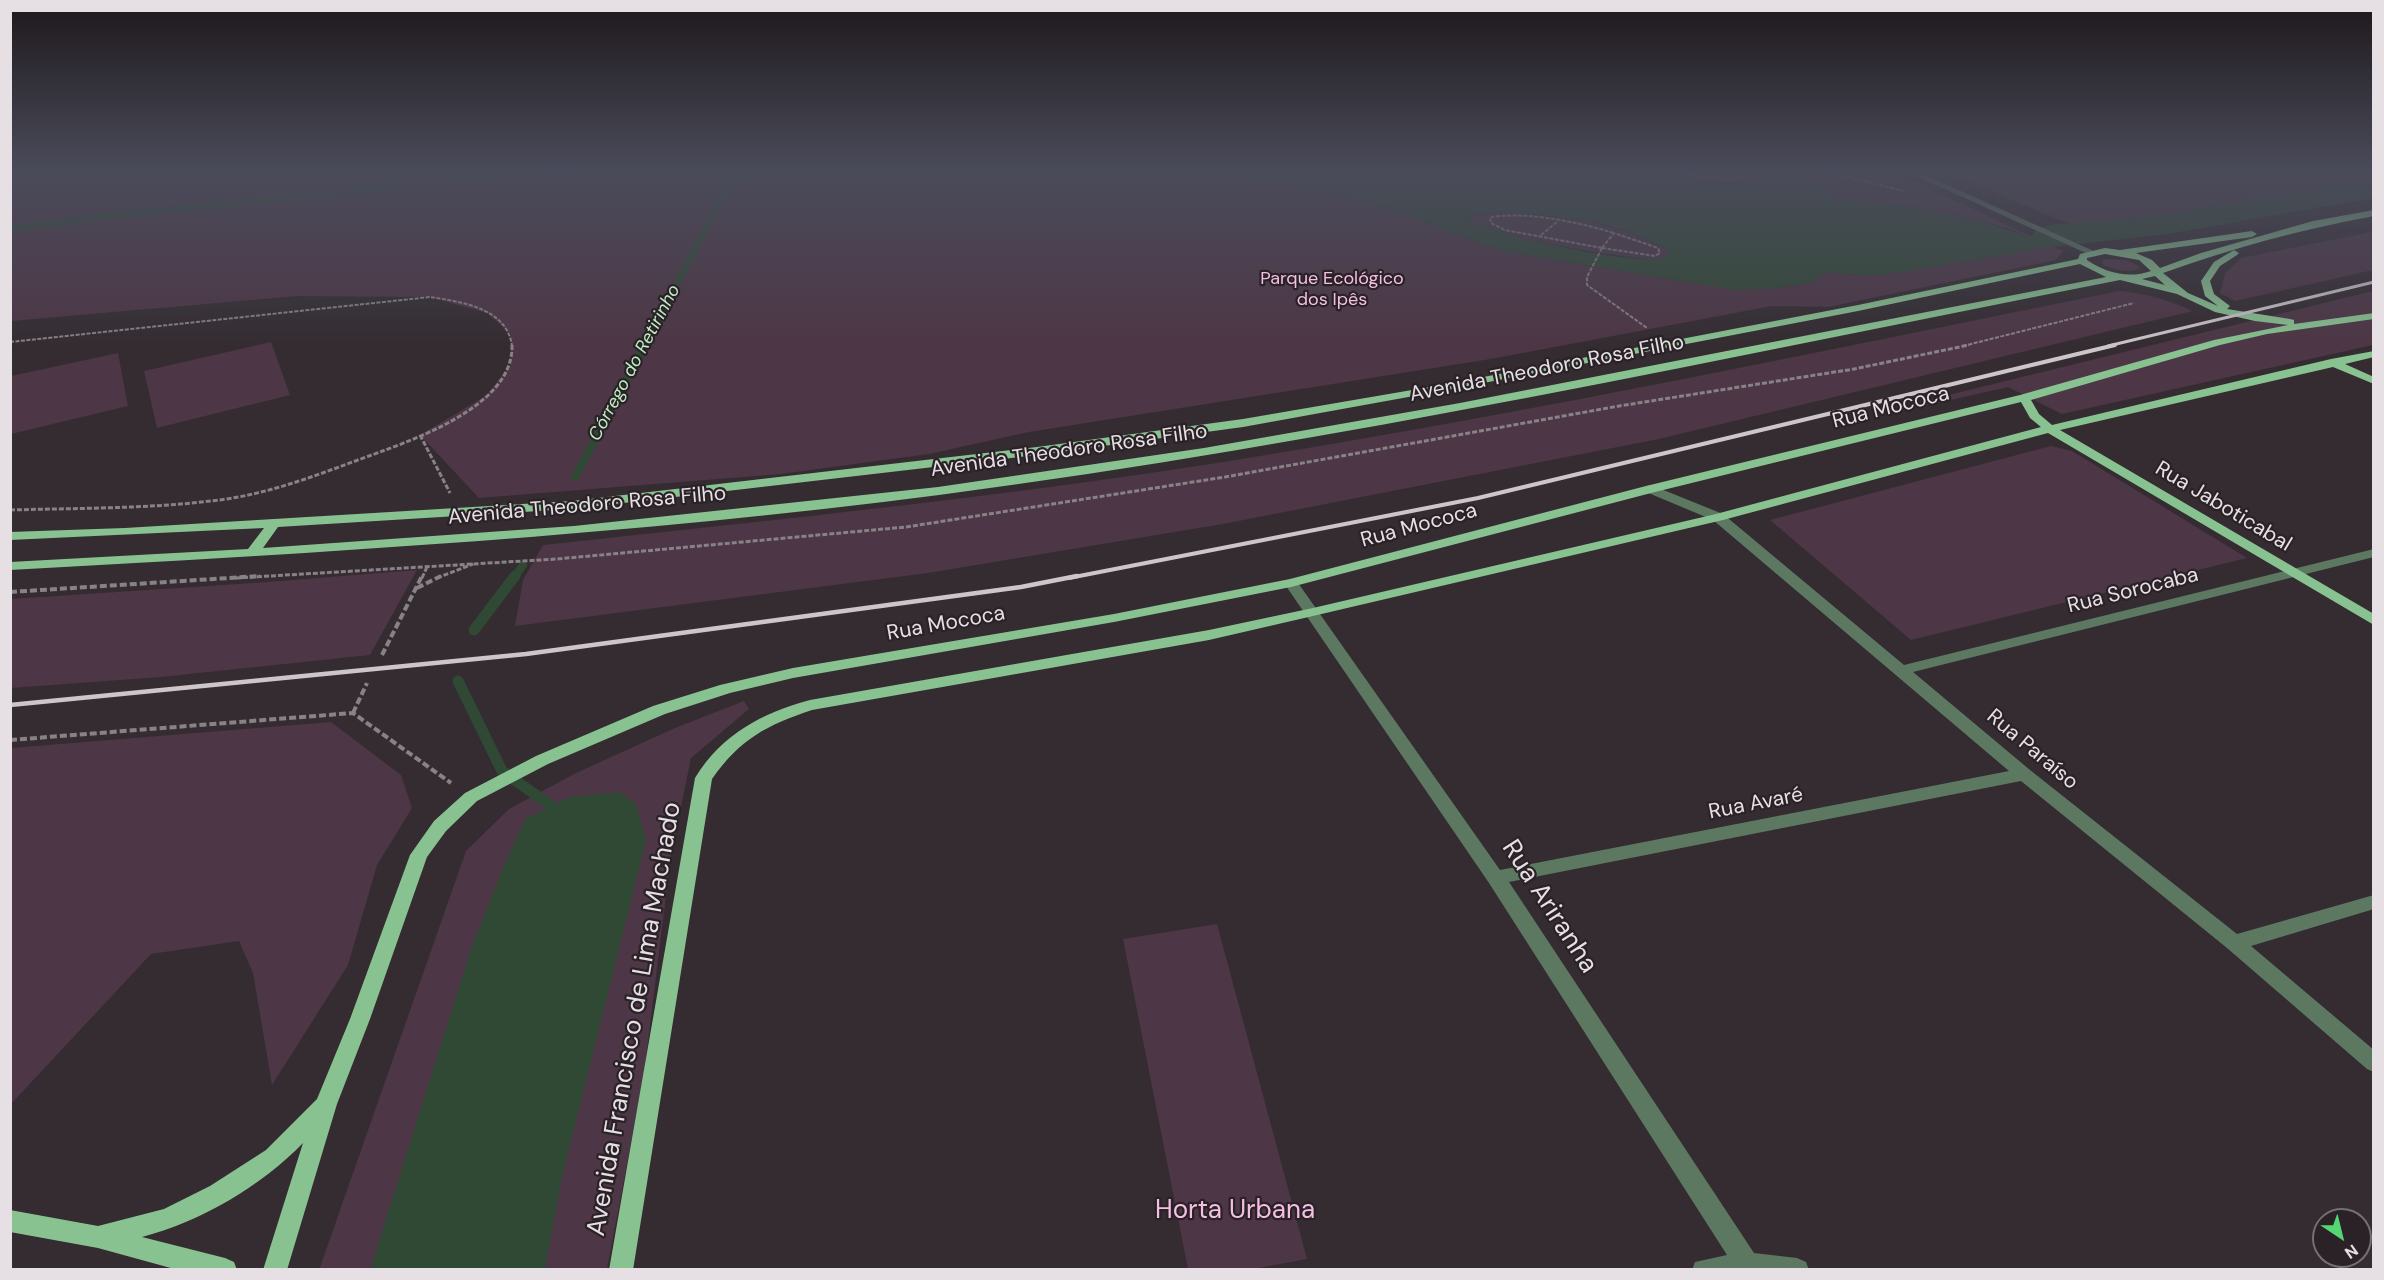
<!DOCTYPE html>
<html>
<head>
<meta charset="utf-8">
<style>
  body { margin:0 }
  #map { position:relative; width:2384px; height:1280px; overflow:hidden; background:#342c31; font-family:"DM Sans",sans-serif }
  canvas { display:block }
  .frame { position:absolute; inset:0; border:12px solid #e6e0e4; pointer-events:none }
  .north { position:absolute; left:2312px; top:1208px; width:60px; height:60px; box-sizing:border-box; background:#2a2227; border:2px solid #756e73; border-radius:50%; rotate:145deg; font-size:16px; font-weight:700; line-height:24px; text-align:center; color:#e6e0e4 }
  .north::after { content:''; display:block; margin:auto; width:21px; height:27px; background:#54d672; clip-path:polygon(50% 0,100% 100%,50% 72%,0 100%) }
</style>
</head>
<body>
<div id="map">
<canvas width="2384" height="1280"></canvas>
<div class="frame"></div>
<div class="north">N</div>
</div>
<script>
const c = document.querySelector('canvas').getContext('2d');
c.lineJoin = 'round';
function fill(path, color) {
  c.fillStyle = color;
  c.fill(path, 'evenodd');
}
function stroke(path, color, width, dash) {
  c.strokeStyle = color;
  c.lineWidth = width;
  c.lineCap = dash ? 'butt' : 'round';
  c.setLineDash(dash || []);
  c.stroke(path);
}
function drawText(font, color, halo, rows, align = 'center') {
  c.font = font + ' "DM Sans",sans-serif';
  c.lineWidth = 4.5;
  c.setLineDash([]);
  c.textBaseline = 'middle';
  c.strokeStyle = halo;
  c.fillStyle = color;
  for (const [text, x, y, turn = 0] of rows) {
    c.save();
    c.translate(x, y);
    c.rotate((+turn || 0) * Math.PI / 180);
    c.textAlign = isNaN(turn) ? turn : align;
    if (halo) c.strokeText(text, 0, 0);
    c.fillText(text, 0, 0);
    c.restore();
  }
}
const green = new Path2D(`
  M11,169H1239L1306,189L1335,194L1374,204L1502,251L1694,283L1779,288L1809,283L1827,272L1870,276L2048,247L2013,230L1981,221L1909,206L1834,199L1802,175L1781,169H1887L2063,251L2056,260L1828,307L1772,306L1491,359L1029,432L929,454L781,474L479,498L420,435L487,395L511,364V334L487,313L430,297L297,296L11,321Z
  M1635,169C1667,169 1752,161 1774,183C1752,195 1662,174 1635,169Z
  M1937,169H2373L2374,184H2359L2288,197L2281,195L2145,221L2094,227L2070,223L2053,217Z
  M1506,212L1588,221L1629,232L1666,249L1670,254L1667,257L1657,260C1617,256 1578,250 1538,241C1515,236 1489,232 1468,219L1470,215Z
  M2373,232V270L2235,301L2220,293L2225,274L2241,258Z
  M2106,259L2126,260L2140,267L2139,269C2127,273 2114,270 2103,265L2102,260Z
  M2119,291C2146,293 2168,300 2193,311L1659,439L1223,524L928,573L515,626L523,580L543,545C783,519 1022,495 1260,456C1548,409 1833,349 2119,291Z
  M2373,291V345L2062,414L2008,387L1880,416L1928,400Z
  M271,342L290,395L157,428L144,371Z
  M118,353L128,406L11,434V376Z
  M2051,446L2072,451L2247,558L1911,640L1770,520Z
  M417,570L370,655L161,677L11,688V599L268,582Z
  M744,701L749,709L691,758L671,855L644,1074L607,1269L319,1270L466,851L509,809L576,773L675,728Z
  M331,722L401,775L412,808L377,865L348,965L272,1085L253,973L239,941L151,954L11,1104V748Z
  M1217,924L1307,1259L1253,1269H1188L1123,939Z`);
const water = new Path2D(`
  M1239,169L1312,171L1635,169L1721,183L1756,187L1769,186L1773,183L1759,174L1742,169C1782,169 1793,171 1829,188L1834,199L1909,206L1981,221L2025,236L2074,231L2133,229L2182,216H2210L2257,202L2243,195L2245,194L2288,197L2359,184H2373L2374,194L2345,198L2347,201L2096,241L2046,245L2049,247L1908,271L1870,276L1827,272L1809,283L1779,288L1736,290L1502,251L1374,204L1335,194L1247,179L1242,174V170ZM1506,212C1547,216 1588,218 1627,231C1640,236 1653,243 1666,249L1670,254C1652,272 1492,234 1468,219L1470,215Z
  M619,792L636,804L646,840L562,1177L545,1269L378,1270L371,1267L472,946L504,866L525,819L570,797Z`);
const streamFar2 = new Path2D(`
  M10,229L107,216L567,169
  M644,346L725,192L762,169`);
const streamFar1 = new Path2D(`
  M575,477L645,345
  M514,578L523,565`);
const stream = new Path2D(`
  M474,630L515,576
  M458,681L502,771L557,810L558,817`);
const river = new Path2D(`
  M2374,178V198L2167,234L2050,247L2037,244L2032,236L2037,228L2050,225L2167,214Z`);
const pathFar2 = new Path2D(`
  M1660,169L1727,180L1741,177L1721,169
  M1821,170L1903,191
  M1832,171L1852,169
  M1691,174L1701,169
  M1541,235L1558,221
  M1602,248L1655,256L1660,253L1658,248L1614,233
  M1602,248L1587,277V285L1647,328
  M1602,248L1505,230L1491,223L1490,217C1532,212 1573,221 1614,233
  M1602,248L1614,233
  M10,342L430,297C462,302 507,308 512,346
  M1963,346L2134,303`);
const pathFar1 = new Path2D(`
  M420,435L450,493
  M10,510C79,508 149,509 219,500C267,494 312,477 358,460C406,442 514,409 512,345
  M236,578L557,559L906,527L1225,477L1619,406L1854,369L1969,345
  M422,578L427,567
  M437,578L473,564`);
const path = new Path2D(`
  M417,588L441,576
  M10,592L260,576
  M382,655L422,576
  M353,713L367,683
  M10,740L353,713L451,783`);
const minor = new Path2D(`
  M1901,169H1912L2096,252L2088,254Z
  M1651,485L1723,514L1904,665L2374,549V557L1913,672L2030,770L2237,934L2374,895V909L2251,946L2374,1050V1072L2367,1069L2227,948L2021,781L1509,882L1754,1253L1797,1258L1806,1262L1809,1270H1692L1695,1262L1727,1255L1489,883L1284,583L1286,580H1296L1500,870L2009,771L1713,520L1646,492L1645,489L1646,486Z`);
const major = new Path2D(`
  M2374,210V216C2302,229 2232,248 2163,273L2188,293L2218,306L2205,296L2201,281L2214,262L2234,250L2239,253L2237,255L2220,266L2210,281L2214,294L2230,306L2227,309L2290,319L2294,320V324L2374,313V319L2267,334L2220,345L2031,400L2039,414L2052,425L2331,359L2374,351V357L2345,364L2374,377V384L2333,367L2060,430L2374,614V625L2048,433L1723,520L1313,616L1209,640L812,710C767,725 740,739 712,779L633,1270H609L695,778C722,734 762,713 810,700L1209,630L1313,608L1716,514L2041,427L2030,418L2021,402L1655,492L1291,587L1114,622L793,678L730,693L665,714L548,764L477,801L446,831L427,857L370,1019L337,1104L287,1270H263L303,1143C260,1187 202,1221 142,1237L225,1258L234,1262L237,1270H178L98,1248L10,1232V1210L98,1226L164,1209L210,1186L266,1150L317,1099L350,1019L410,855L434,821L465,793L536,756L653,706L720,685L793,668L1114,614L1290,579L1646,486L2020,395L2214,340L2288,325L2255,321L2215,312L2177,294L2120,280C1728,357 1336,443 939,495C631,535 321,553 10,570V562L248,549L264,528L10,540V532L125,528L572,501L1037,447L1243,419L1447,384L1858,305L2078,259L2080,254L2105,248L2120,250L2252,231L2257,234L2252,237L2136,253L2152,260L2160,268L2201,253L2313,221ZM2105,254L2139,260L2151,271C2129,279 2106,273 2087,260V258ZM2080,264L2106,277L1460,403L1204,448L938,487L574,526L263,548L278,527L572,509L1037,455L1243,427L1447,390L1858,311ZM2155,276L2165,285L2142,279Z`);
const railFar2 = new Path2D(`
  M2108,346L2374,282`);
const railFar1 = new Path2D(`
  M1069,578L1478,498L2115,345`);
const rail = new Path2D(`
  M10,705L526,654L1021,587L1077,576`);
const farParknames = [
  ["Parque Ecológico",1332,279],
  ["dos Ipês",1332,300]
];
const farWaternames = [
  ["Córrego do Retirinho",635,363,-62]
];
const streetNames = [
  ["Avenida Theodoro Rosa Filho",1547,369,-11],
  ["Rua Mococa",1891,408,-14],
  ["Avenida Theodoro Rosa Filho",1069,451,-8],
  ["Avenida Theodoro Rosa Filho",587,506,-5],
  ["Rua Jaboticabal",2223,507,31],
  ["Rua Mococa",1419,526,-15],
  ["Rua Sorocaba",2133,591,-14],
  ["Rua Mococa",946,624,-10],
  ["Rua Paraíso",2032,750,40],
  ["Rua Avaré",1756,804,-11]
];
const nearStreetnames = [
  ["Rua Ariranha",1549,907,57],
  ["Avenida Francisco de Lima Machado",635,1019,-80]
];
const nearParknames = [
  ["Horta Urbana",1235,1211]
];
fill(green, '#4d3645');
fill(water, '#304934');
stroke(streamFar2, '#304934', 7);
stroke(streamFar1, '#304934', 8);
stroke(stream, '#304934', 11);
fill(river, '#304934');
stroke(pathFar2, '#888185', 2, [4, 1.5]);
stroke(pathFar1, '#888185', 3, [5, 2]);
stroke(path, '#888185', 4, [7, 3]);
fill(minor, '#5d7861');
fill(major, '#89c291');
stroke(railFar2, '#ccc6ca', 3);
stroke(railFar1, '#ccc6ca', 4);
stroke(rail, '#ccc6ca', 4.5);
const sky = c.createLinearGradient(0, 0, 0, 348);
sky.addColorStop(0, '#1d181b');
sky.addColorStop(0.49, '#4a4b5a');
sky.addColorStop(1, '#4a4b5a00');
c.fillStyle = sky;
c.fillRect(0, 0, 2384, 348);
drawText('18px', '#f5bfe4', '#2a2227', farParknames);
drawText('italic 18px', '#bdeec3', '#2a2227', farWaternames);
drawText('21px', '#e6e0e4', '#2a2227', streetNames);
drawText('26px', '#e6e0e4', '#2a2227', nearStreetnames);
drawText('26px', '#f5bfe4', '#2a2227', nearParknames);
</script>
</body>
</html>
